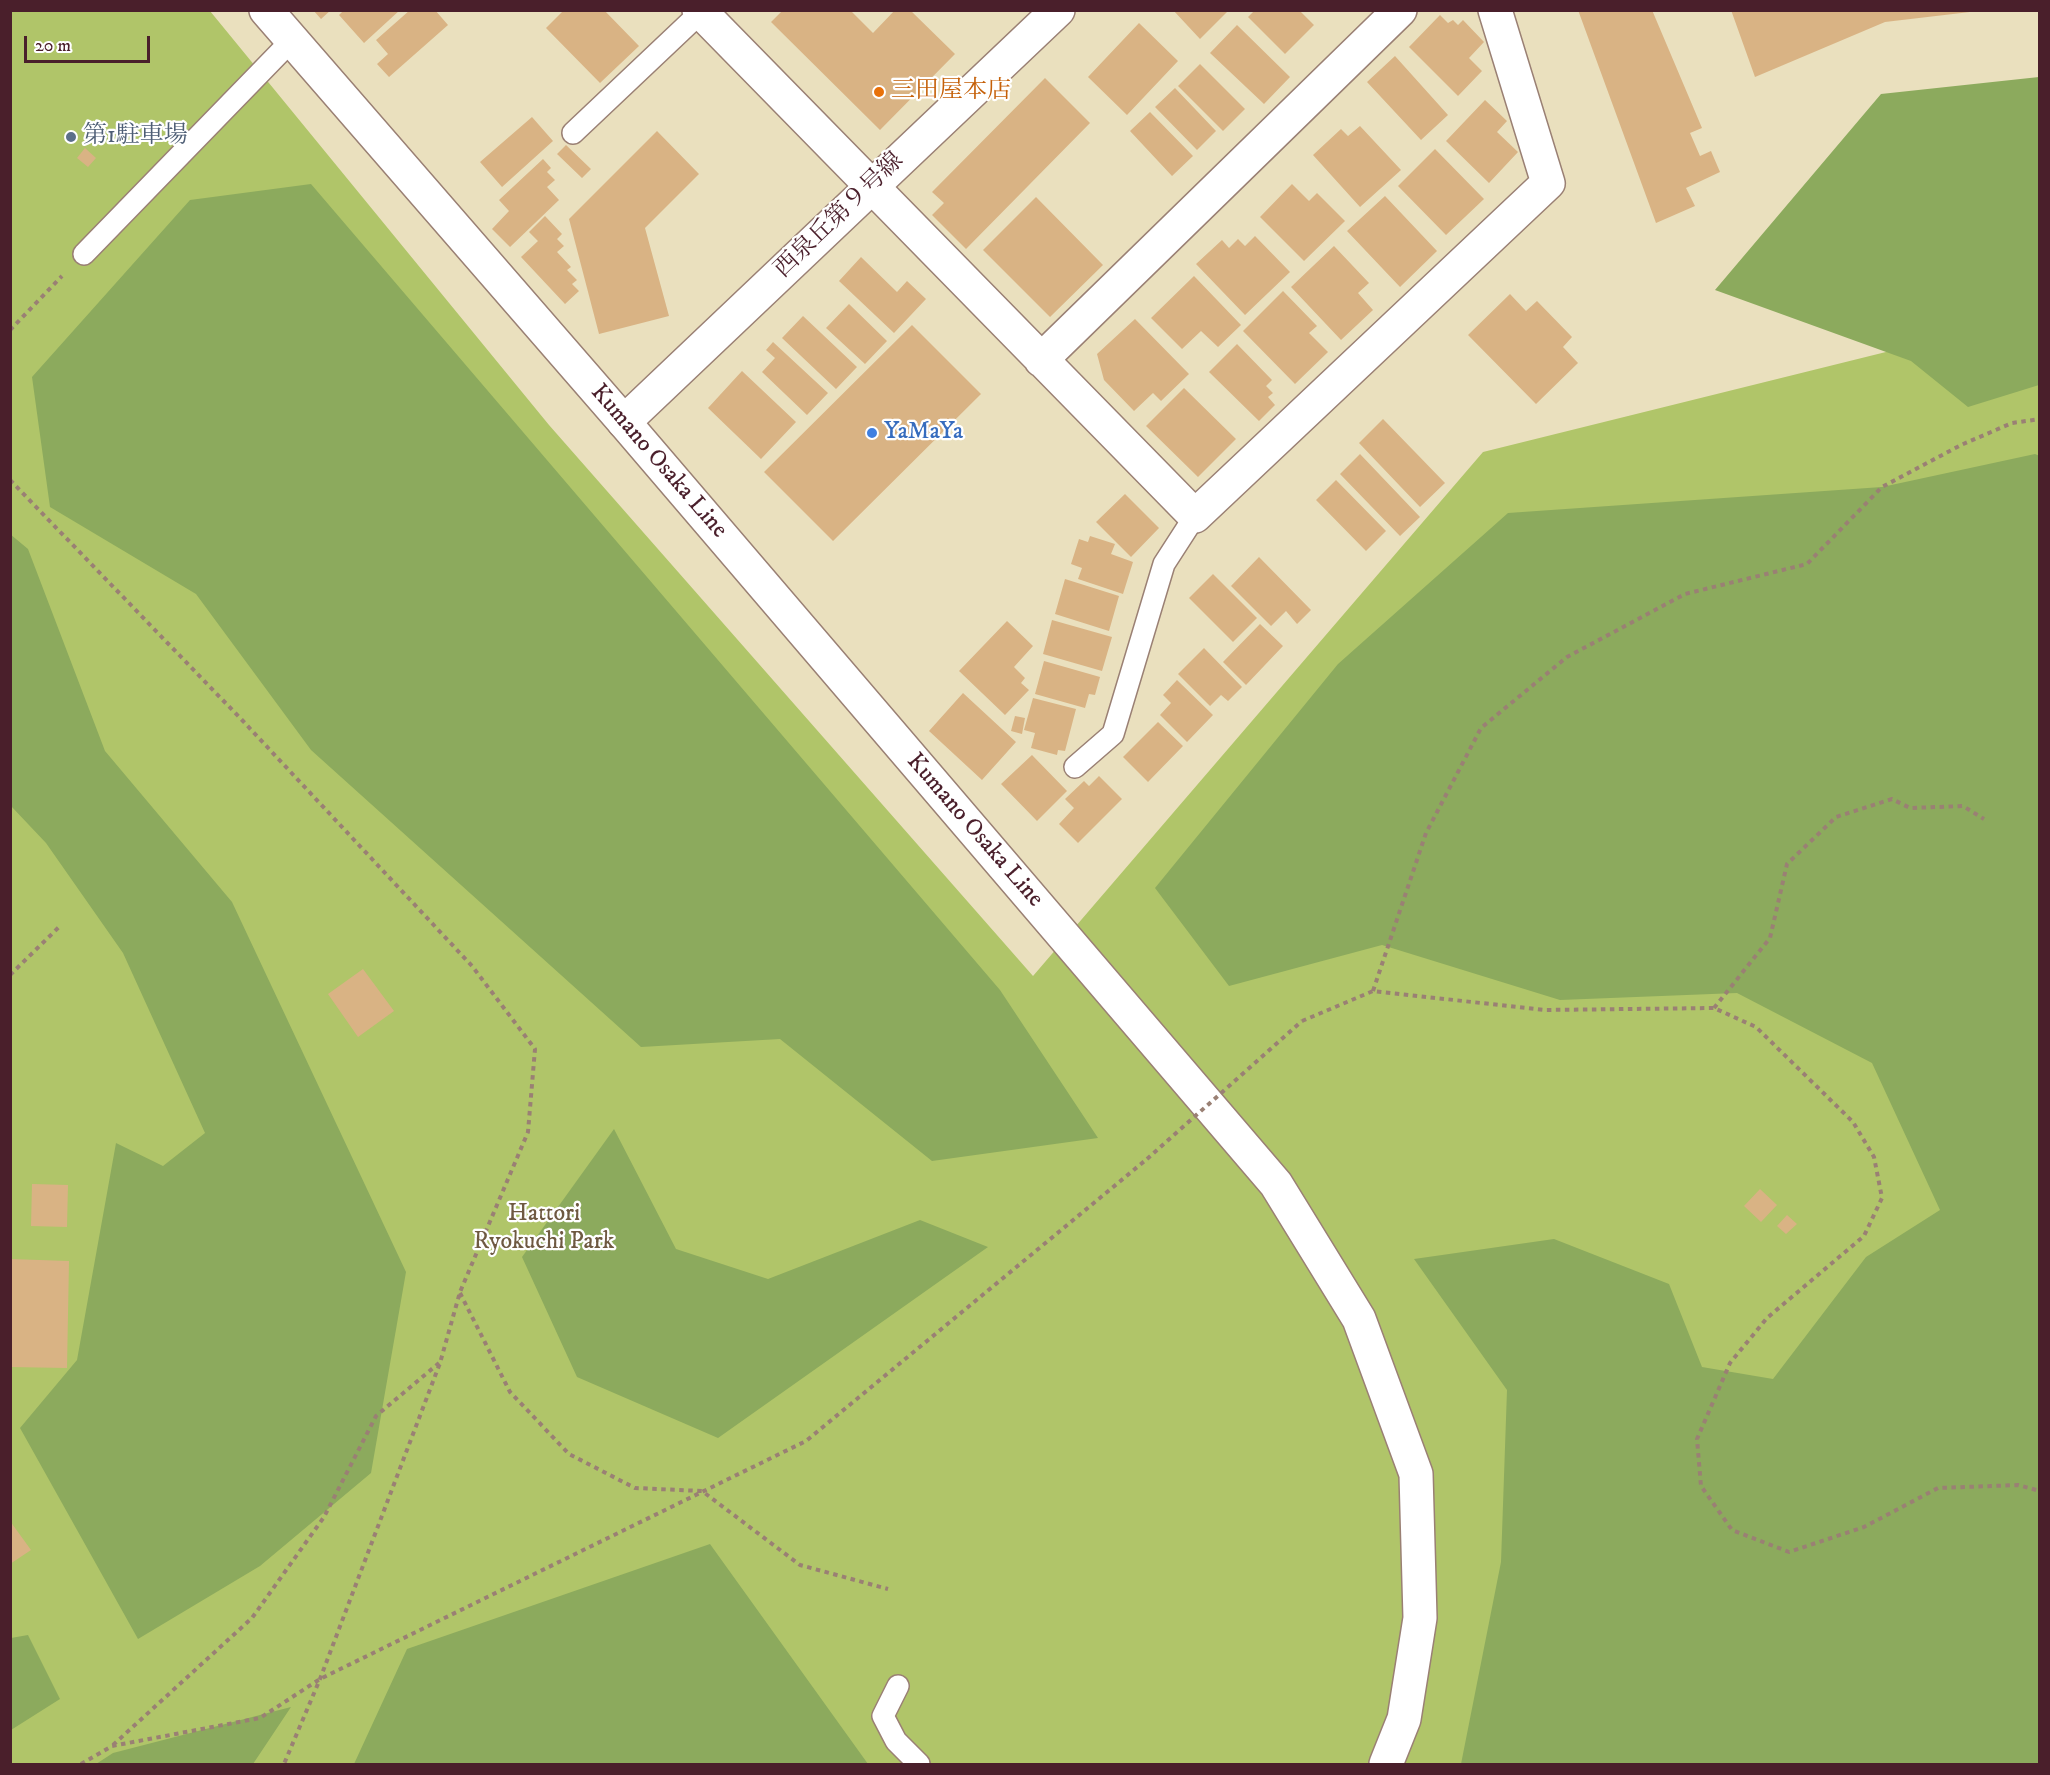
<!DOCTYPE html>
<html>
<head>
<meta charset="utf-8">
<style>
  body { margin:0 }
  #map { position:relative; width:2050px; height:1775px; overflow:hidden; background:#eae0be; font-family:"IM FELL DW Pica",serif }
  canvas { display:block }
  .frame { position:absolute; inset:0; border:12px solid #4a1f2b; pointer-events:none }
  .scale { position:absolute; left:24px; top:36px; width:126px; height:27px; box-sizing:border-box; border:3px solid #4a1f2b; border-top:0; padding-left:8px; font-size:18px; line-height:21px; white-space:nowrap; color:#4a1f2b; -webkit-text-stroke:4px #fff; paint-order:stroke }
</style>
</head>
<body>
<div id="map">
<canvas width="2050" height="1775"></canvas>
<div class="frame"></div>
<div class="scale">20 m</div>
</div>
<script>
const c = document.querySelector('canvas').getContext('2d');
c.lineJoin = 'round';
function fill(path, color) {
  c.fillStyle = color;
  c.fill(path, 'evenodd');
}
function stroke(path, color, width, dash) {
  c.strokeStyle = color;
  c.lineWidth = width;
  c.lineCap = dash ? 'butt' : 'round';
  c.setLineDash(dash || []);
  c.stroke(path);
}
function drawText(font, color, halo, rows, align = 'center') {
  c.font = font + ' "IM FELL DW Pica","Noto Serif JP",serif';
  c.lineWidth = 4.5;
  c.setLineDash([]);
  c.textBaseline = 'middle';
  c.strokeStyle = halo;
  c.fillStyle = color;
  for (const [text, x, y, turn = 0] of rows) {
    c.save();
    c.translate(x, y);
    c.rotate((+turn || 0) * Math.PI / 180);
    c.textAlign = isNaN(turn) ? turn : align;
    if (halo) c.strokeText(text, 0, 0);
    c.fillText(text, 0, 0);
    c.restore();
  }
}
const green = new Path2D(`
  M11,11H210L549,425L1033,976L1483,452L2039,314V1764H11Z`);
const forest = new Path2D(`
  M2039,77V385L1968,407L1911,361L1715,290L1881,94Z
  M311,184L1000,990L1098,1138L932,1161L780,1039L641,1047L311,750L196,594L50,507L32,377L190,200Z
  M2035,454L2040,456L2039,1764H1461L1501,1562L1507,1390L1414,1259L1554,1239L1669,1284L1702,1367L1773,1379L1866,1257L1940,1210L1872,1063L1737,993L1560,1000L1382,945L1229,986L1155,888L1338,664L1508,513L1882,487Z
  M10,534L28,549L105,751L232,902L406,1272L371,1473L260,1566L138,1639L20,1428L77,1360L116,1143L163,1166L205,1133L123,953L46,843L11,806Z
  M614,1129L676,1249L768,1279L920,1220L988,1247L718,1438L577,1377L522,1257Z
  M710,1544L868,1764H354L407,1649Z
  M28,1635L60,1699L11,1730V1638Z
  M291,1707L253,1764H96L113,1753Z`);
const building = new Path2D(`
  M313,10H331L321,19Z
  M344,10H400L364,43L339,15Z
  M410,10H435L448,25L389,77L377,64L388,54L376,40Z
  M564,10H604L639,46L600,83L546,28Z
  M783,10H850L873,33L895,10H910L955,54L880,130L771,22Z
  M1173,10H1229L1200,39Z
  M1255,10H1299L1314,25L1285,54L1248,17Z
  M1578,10H1652L1702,128L1690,133L1700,156L1711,151L1720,172L1686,188L1695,206L1656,223Z
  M1731,10H1970V12L1885,22L1755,77Z
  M1440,15L1448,23L1453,20L1458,25L1463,20L1484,42L1469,58L1482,71L1458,96L1409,47Z
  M1139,23L1178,61L1127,115L1088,77Z
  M1237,25L1290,77L1264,104L1210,53Z
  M1395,56L1448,115L1421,140L1367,82Z
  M1200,64L1245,109L1223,131L1178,86Z
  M1045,78L1090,123L966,249L932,215L944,203L932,192Z
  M1175,88L1216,131L1197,150L1155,107Z
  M1485,100L1507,121L1497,132L1518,152L1489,183L1446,141Z
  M1150,112L1193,156L1172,176L1130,131Z
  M532,117L553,141L502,187L480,162Z
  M1360,126L1401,170L1360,207L1313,155L1341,129L1348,136Z
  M657,131L699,174L645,228L669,316L599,334L569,219Z
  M566,145L591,169L582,178L557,154Z
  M85,148L96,158L88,167L77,158Z
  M1435,149L1484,199L1446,235L1398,186Z
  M543,159L551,168L547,172L555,180L547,187L559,200L510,247L492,229L509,211L499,200Z
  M1292,184L1309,201L1317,193L1345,221L1304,261L1260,217Z
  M1385,196L1437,251L1400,287L1347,231Z
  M1036,197L1103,265L1050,317L983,250Z
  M545,216L562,234L557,239L564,246L557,252L571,267L567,270L577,280L572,284L579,291L565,304L521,257L538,241L529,232Z
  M1255,236L1290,272L1245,315L1196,264L1222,240L1229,248L1238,239L1245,246Z
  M1334,246L1369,283L1358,293L1373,310L1341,340L1291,287Z
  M861,257L897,292L907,281L926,299L894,333L839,281Z
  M1194,276L1241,325L1218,347L1201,331L1182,349L1151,318Z
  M1283,291L1317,326L1309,333L1328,352L1295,384L1243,331Z
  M1510,294L1526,311L1537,301L1572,337L1563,347L1578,363L1536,404L1468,335Z
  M849,304L887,341L865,364L826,328Z
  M803,316L857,367L836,389L782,338Z
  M1135,319L1189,374L1161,401L1153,393L1134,411L1104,380L1097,354Z
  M912,325L981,394L833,541L764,472Z
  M773,342L828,393L807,415L762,372L775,358L766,350Z
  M1237,344L1272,380L1266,386L1273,393L1268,397L1275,405L1259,421L1209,372Z
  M742,371L796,422L761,459L708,408Z
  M1184,388L1236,439L1198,477L1146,426Z
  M1383,419L1445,483L1420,507L1359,443Z
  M1360,454L1420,517L1400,536L1340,474Z
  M1336,480L1386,531L1366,551L1316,500Z
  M1125,494L1159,528L1131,557L1096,522Z
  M1090,536L1115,544L1111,554L1133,562L1123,594L1078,579L1082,568L1071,564L1079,539L1088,542Z
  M1259,557L1311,610L1297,624L1286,611L1271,626L1231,586Z
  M1213,574L1257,618L1233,642L1189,598Z
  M1065,579L1119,596L1109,631L1055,614Z
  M1052,620L1112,637L1102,671L1043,654Z
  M1007,621L1033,646L1014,667L1025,678L1021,683L1029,690L1005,715L959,671Z
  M1260,624L1283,646L1246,685L1223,662Z
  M1204,648L1242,687L1228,701L1221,695L1210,706L1178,674Z
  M1044,661L1100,677L1095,695L1089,694L1085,708L1035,694Z
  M1177,680L1213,715L1187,742L1160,715L1171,703L1163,695Z
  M963,693L1016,742L982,780L929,731Z
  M1033,698L1076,709L1065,751L1058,750L1057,755L1031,748L1035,733L1024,730Z
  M1015,716L1025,718L1022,734L1011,731Z
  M1158,722L1183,746L1148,782L1123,757Z
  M1032,755L1067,791L1037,821L1001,784Z
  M1099,776L1122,799L1078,843L1059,824L1074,808L1065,799L1084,781L1089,786Z
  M363,969L394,1011L358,1037L328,994Z
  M32,1184L68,1185L67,1227L31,1226Z
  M1760,1189L1777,1205L1761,1222L1744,1206Z
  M1787,1215L1797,1224L1786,1234L1777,1226Z
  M10,1259L69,1261L67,1368L10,1367Z
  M10,1521L31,1550L10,1564Z`);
const path = new Path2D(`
  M10,330L62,276
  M10,480L242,720L472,966L535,1049L528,1132L460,1292L440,1363L320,1679L284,1764
  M10,975L60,926
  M1373,991L1426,833L1481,728L1567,657L1685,594L1807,564L1882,487L1961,445L2012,423L2040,419
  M1714,1008L1770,938L1787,864L1836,817L1892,799L1910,808L1963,806L1984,819
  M1302,1021L1373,991L1544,1010L1714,1008L1756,1027L1853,1122L1874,1157L1882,1198L1864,1236L1767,1318L1730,1363L1697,1439L1701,1486L1732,1530L1789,1552L1864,1527L1938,1488L2018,1485L2040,1491
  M460,1293L510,1392L569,1454L635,1488L702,1491L800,1565L888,1589
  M113,1745L252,1618L324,1517L376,1416L439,1363
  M81,1764L112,1746L260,1718L320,1679L806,1441L1147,1159`);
const service = new Path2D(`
  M573,133L701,12
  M84,254L292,40
  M1075,767L1113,734L1164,564L1195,516
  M898,1686L883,1716L896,1741L919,1764`);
const minor = new Path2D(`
  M699,10L1195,516L1548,183L1495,10
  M1041,360L1400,10`);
const tertiary = new Path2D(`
  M624,422L1058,10`);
const secondary = new Path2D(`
  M266,10L624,422L1276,1184L1359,1319L1416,1474L1420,1618L1404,1719L1386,1764`);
const pathBridge = new Path2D(`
  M1147,1159L1302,1021`);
const markers = [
  [879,92,6,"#e8710a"],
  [71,137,6,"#5c6f8a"],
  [872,433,6,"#3f7fe0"]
];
const foodNames = [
  ["三田屋本店",891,92]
];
const serviceNames = [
  ["第1駐車場",83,137]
];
const streetNames = [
  ["西泉丘第９号線",840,216,-44],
  ["Kumano Osaka Line",658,462,49],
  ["Kumano Osaka Line",974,831,49]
];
const shopNames = [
  ["YaMaYa",884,433]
];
const parkNames = [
  ["Hattori",544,1215],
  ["Ryokuchi Park",544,1243]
];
fill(green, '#b0c569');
fill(forest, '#8caa5d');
fill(building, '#d9b384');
stroke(service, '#9a8074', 24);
stroke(minor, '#9a8074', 36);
stroke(tertiary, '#9a8074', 36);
stroke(secondary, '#9a8074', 36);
stroke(path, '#9a8074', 4, [4.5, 4.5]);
stroke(service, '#fff', 21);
stroke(minor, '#fff', 33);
stroke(tertiary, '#fff', 33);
stroke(secondary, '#fff', 33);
stroke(pathBridge, '#9a8074', 4, [4.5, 4.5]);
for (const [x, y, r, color] of markers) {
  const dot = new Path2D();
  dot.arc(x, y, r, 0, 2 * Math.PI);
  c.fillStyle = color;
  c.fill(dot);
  stroke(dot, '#fff', 2);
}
drawText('24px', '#c56008', '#fff', foodNames, 'left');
drawText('24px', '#4e5e75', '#fff', serviceNames, 'left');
drawText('24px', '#4a1f2b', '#fff', streetNames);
drawText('24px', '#366cbe', '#fff', shopNames, 'left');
drawText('24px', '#6e5941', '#fff', parkNames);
</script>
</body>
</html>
